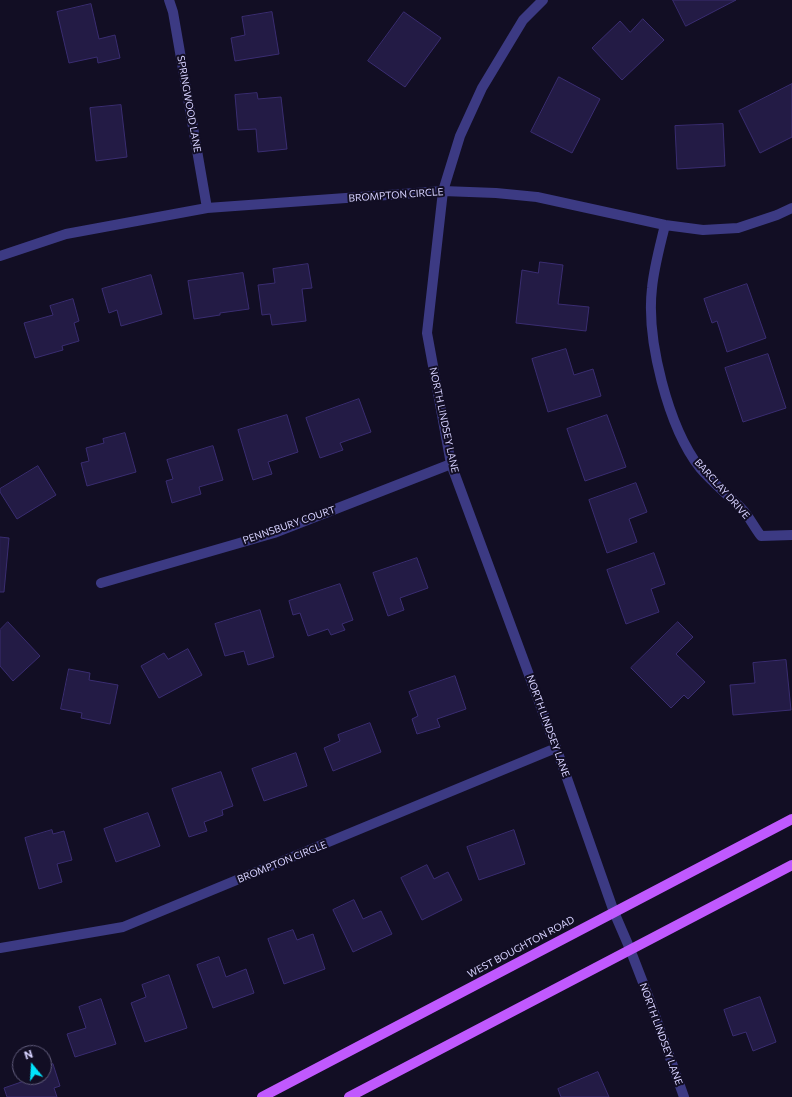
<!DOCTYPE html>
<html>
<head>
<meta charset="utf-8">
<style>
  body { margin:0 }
  #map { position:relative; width:792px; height:1097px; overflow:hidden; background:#120e24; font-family:Commissioner,sans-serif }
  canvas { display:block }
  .north { position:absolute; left:12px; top:1045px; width:40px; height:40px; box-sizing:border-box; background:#120e24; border:1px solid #615c7c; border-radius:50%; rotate:342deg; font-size:11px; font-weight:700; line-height:16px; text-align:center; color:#d7d2ff }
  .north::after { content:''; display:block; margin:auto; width:14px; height:18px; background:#01e4fc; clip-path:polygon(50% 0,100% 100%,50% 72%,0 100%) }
</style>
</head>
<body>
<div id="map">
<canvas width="792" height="1097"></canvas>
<div class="north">N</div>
</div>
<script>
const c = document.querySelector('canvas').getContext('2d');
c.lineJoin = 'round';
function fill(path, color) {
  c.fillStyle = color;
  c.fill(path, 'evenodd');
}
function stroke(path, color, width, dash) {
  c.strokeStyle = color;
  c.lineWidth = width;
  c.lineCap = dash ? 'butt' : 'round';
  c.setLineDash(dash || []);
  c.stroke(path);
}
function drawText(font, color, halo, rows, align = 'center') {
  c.font = font + ' Commissioner,sans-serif';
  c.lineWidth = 4;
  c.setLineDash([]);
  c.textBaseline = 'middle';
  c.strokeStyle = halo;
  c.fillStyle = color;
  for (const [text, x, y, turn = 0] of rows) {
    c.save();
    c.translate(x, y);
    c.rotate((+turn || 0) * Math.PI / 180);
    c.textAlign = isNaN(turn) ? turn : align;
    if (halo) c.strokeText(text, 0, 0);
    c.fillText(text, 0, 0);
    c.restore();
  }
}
const building = new Path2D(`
  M673,0H736L686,26Z
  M91,4L99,39L115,35L120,58L98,63L97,57L69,63L57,12Z
  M272,12L279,54L235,61L231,38L245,35L242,17Z
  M404,12L441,38L405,87L368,61Z
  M643,19L664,40L622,80L592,48L620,21L630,32Z
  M559,77L600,99L572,153L531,132Z
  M792,84V137L760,153L739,111Z
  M257,93L258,99L281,97L287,149L258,152L256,129L238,130L235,95Z
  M121,105L127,157L96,161L90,108Z
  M723,124L725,166L677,169L675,126Z
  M540,262L563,265L558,304L589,307L586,331L516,323L522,270L538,273Z
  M308,264L312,288L302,289L306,321L272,325L270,314L262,315L258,285L275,283L273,269Z
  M243,273L249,309L220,313V315L194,319L188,281Z
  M151,275L162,314L121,326L117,310L109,313L102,289Z
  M747,284L766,338L727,352L717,321L712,323L704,299Z
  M73,299L79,321L74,323L79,341L62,346L63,350L35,358L24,323L53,315L50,306Z
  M566,349L574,375L593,369L601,396L548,412L532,359Z
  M768,354L786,408L743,422L725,368Z
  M359,399L371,432L340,443L343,450L320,458L306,418Z
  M287,415L298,452L268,462L272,474L253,480L238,430Z
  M607,415L626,467L585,481L567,429Z
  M125,433L136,472L87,486L81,463L89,461L86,448L104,443L103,439Z
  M213,446L223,480L199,487L201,494L172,503L166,481L173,479L167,460Z
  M38,466L56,495L17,519L0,492V489Z
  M636,483L647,512L629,519L637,542L607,553L589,500Z
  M0,537L9,538L4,592H0Z
  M654,553L665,584L651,589L659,612L626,624L607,570Z
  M417,558L428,588L400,598L404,610L388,616L373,573Z
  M340,584L353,620L342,624L345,630L331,635L328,629L308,636L300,613L293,615L289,601Z
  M260,610L274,657L248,665L244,651L225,656L215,624Z
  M8,622L40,656L13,681L0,666V630Z
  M678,622L693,637L676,654L705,682L688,699L684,695L671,708L631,668Z
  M188,649L202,675L159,698L141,666L164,653L168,659Z
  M786,660L791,710L733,715L730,685L755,683L753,663Z
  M69,669L90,673L89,680L118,685L110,724L81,718L82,713L61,709Z
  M455,676L466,709L437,719L440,727L417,734L412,719L418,716L409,692Z
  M370,723L381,752L333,771L324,748L340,741L338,735Z
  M296,753L307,786L264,801L252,769Z
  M221,772L233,806L222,810L223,815L204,822L207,831L189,837L172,789Z
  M148,813L160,846L116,862L104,829Z
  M52,830L53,834L64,831L72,860L57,864L62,882L39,889L25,838Z
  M514,830L525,864L479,880L467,847Z
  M427,865L434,879L448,872L462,900L422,920L401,878Z
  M354,900L363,919L381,911L392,934L353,952L333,910Z
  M293,930L297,940L313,934L325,969L284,984L268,939Z
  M219,957L226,977L246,969L254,993L213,1008L197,965Z
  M169,975L187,1028L145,1042L131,1003L146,997L142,985Z
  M760,997L776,1042L753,1051L746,1032L733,1036L724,1010Z
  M101,999L116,1044L75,1057L67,1034L86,1028L79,1007Z
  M53,1064L60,1086L54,1088L57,1097H7L4,1088L30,1079L29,1077H44V1067Z
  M598,1072L609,1097H561L558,1089Z`);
const minor = new Path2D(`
  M169,0L173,12L207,208
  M543,0L523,20L482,88L460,136L443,191L427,333L451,464L562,764L614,912L630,949L647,993L684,1097
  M665,225C660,246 654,267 652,288C646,339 668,427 700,468C712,482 728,495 741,508C749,516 754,527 761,536L792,535
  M0,256L66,234L207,208L443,191L496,193L537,197L665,225L703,230L738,228L777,215L792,208
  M101,583L274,533L451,464
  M0,948L123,927L556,748`);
const major = new Path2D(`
  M262,1097L792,819
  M349,1097L792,865`);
const streetNames = [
  ["SPRINGWOOD LANE",189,104,80],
  ["BROMPTON CIRCLE",396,195,-4],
  ["NORTH LINDSEY LANE",444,420,78],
  ["BARCLAY DRIVE",722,489,48],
  ["PENNSBURY COURT",289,525,-19],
  ["NORTH LINDSEY LANE",548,726,70],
  ["BROMPTON CIRCLE",282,862,-22],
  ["WEST BOUGHTON ROAD",521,947,-28],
  ["NORTH LINDSEY LANE",661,1034,70]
];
fill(building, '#231b45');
stroke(building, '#3a2d71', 1);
stroke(minor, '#3c3a83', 10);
stroke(major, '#c059fe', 10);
drawText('10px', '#d7d2ff', '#120e24', streetNames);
</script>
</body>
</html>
